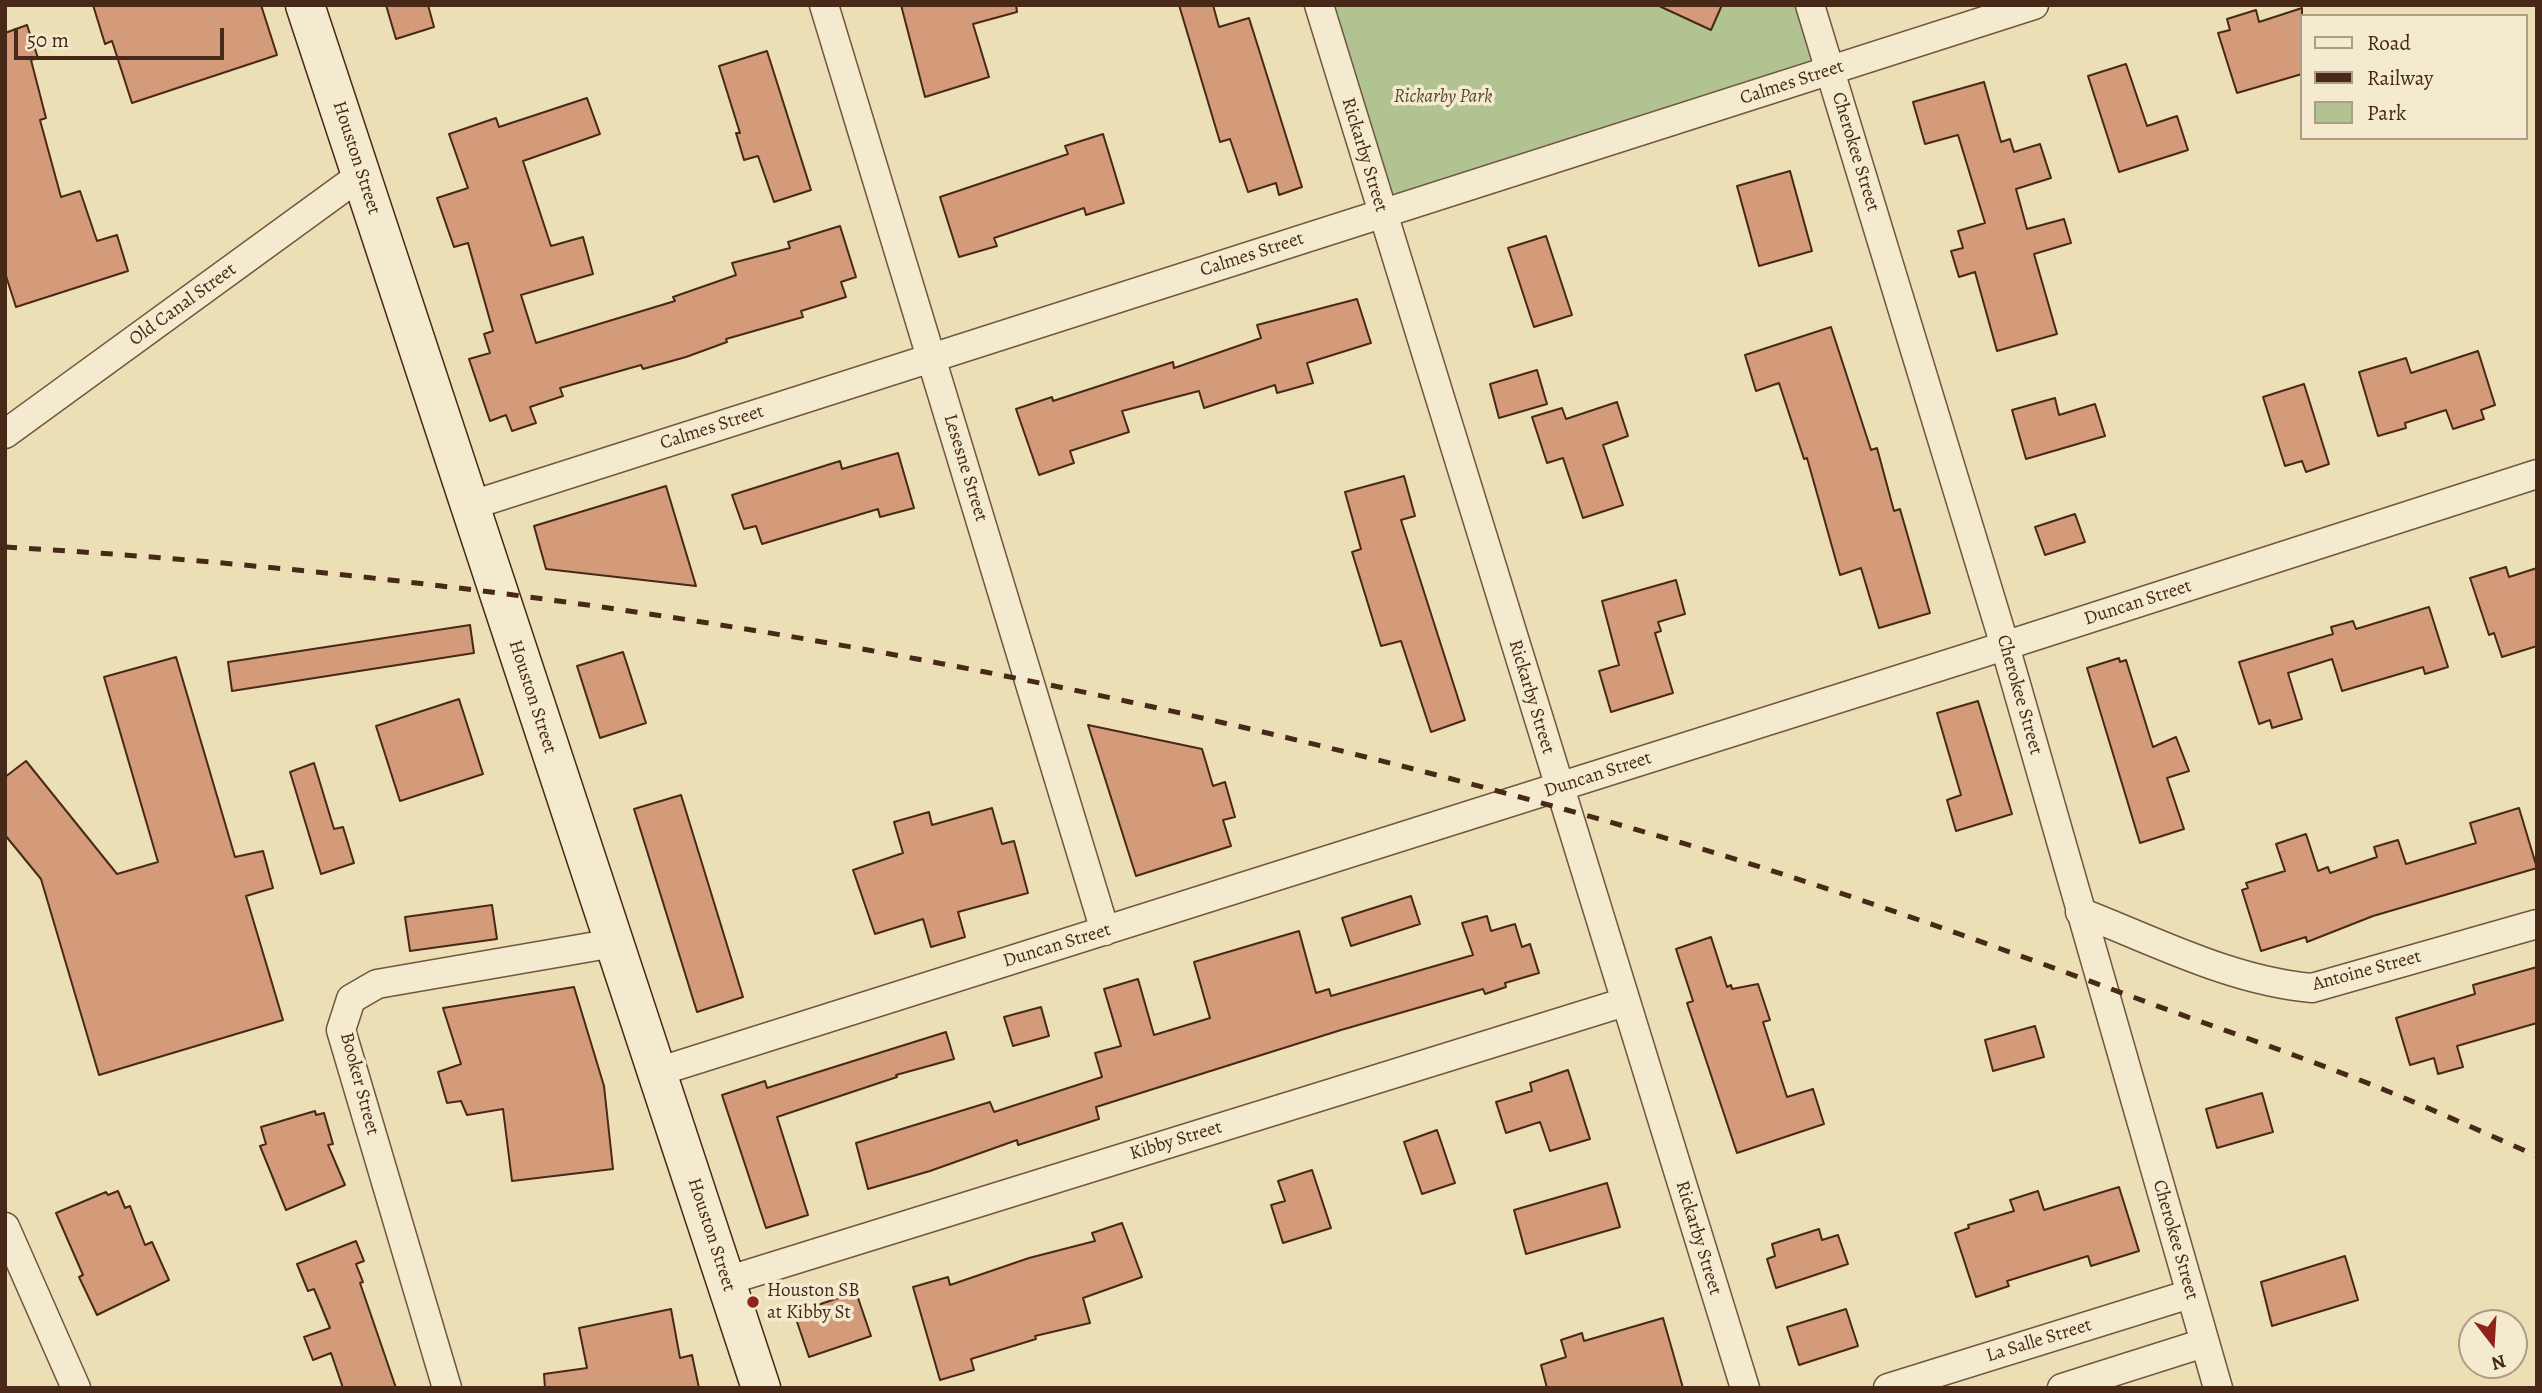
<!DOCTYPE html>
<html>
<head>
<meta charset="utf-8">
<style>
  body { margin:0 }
  #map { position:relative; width:2542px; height:1393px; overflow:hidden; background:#ecdfb6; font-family:Alegreya,serif }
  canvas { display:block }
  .frame { position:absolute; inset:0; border:7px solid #482817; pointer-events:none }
  .legend { position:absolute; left:2300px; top:14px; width:228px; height:126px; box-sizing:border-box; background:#f3ead0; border:2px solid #af9c86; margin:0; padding:9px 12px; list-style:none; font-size:21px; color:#482817 }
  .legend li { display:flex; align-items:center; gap:14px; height:35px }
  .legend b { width:35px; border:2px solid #af9c86 }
  .north { position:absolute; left:2458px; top:1309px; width:70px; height:70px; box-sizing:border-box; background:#f3ead0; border:2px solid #af9c86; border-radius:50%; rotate:163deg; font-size:19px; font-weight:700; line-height:28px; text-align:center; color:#482817 }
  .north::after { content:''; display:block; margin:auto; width:24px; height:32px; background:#8f2418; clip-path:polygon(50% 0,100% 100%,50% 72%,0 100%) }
  .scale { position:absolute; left:14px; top:28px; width:210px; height:32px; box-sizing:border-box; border:4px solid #482817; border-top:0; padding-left:9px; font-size:21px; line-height:24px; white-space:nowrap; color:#482817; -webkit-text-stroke:5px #f3ead0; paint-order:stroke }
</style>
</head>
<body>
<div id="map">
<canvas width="2542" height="1393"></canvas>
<div class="frame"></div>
<ul class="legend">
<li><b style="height:9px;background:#f3ead0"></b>Road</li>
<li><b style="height:9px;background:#482817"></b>Railway</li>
<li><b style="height:19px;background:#b2c392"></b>Park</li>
</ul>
<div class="north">N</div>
<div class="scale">50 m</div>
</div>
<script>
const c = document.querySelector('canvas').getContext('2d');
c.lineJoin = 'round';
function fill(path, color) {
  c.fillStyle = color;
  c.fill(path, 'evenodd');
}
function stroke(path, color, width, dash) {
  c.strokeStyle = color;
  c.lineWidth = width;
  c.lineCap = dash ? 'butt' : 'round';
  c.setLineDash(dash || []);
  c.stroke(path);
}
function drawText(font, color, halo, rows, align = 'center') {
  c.font = font + ' Alegreya,serif';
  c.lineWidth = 7;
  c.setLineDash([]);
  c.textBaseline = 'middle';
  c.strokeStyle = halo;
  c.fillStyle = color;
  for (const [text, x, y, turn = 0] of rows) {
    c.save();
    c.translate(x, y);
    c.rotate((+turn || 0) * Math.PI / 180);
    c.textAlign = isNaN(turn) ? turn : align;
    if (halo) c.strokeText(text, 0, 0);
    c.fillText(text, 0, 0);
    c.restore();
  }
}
const green = new Path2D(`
  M1319,5H1810L1830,70L1382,213Z`);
const building = new Path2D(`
  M93,5H261L277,55L132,103L112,41L105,44Z
  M386,5H428L434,27L396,39Z
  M901,5H1016L1017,12L973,24L989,77L925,97Z
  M1179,5H1213L1219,27L1249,18L1302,187L1279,195L1276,183L1248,192L1230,139L1220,142Z
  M1657,5H1722L1711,30Z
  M2302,8V74L2237,93L2218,33L2230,30L2227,19L2256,10L2259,22Z
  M27,25L38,58L31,60L46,118L40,120L61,197L80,191L97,241L117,235L128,271L16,307L5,273V33Z
  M767,51L811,190L774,202L758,156L744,160L736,133H740L719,66Z
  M2126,64L2147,126L2177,116L2188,150L2119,172L2088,76Z
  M1984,82L2001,142L2010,139L2014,152L2040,144L2051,178L2016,189L2027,229L2064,219L2071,243L2034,254L2057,334L1997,351L1975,272L1959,277L1951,251L1963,248L1958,231L1985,223L1958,135L1925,144L1913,102Z
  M587,98L600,134L523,161L551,246L583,237L593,274L521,295L536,343L675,301L673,297L736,275L732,263L790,248L788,242L840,226L856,277L841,282L846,297L801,311L803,317L726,339L727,342L686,357L643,369L641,365L560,388L563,396L530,407L536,423L512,431L506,415L490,421L469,359L490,353L484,334L493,331L468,243L454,247L437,198L468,188L449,134L496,118L499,127Z
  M1103,134L1124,203L1086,215L1084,208L994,238L997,246L959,257L940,197L1068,154L1065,146Z
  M1790,171L1812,251L1759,266L1737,186Z
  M1546,236L1572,315L1534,327L1508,248Z
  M1357,299L1371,343L1307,363L1313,383L1277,393L1275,385L1204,408L1199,391L1122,411L1129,432L1070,451L1074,463L1039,475L1016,409L1052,397L1053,401L1173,362L1174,368L1261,338L1257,325Z
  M1831,327L1871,450L1877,448L1894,511L1900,509L1930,613L1879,628L1861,568L1840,575L1807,458L1804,459L1779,383L1756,391L1745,355Z
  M2478,351L2495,405L2481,410L2484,419L2453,429L2446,410L2405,423L2406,428L2378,436L2359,372L2406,358L2411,373Z
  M1537,370L1547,404L1499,418L1490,384Z
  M2304,384L2329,464L2306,472L2302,461L2285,466L2263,397Z
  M2055,398L2059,415L2095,404L2105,436L2026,459L2012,410Z
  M1617,402L1628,436L1603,445L1623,505L1583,518L1563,458L1547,463L1532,417L1562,408L1566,419Z
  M898,453L914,508L880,517L878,509L762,544L756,526L744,529L732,495L840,461L842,469Z
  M1404,476L1415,516L1401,520L1465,720L1431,732L1401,641L1381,646L1352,552L1361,549L1345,492Z
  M666,486L696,586L546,569L534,526Z
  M2075,514L2085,542L2045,555L2035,527Z
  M2506,567L2509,577L2537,568V646L2502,657L2494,633L2489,635L2470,578Z
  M1676,580L1685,614L1658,622L1661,631L1655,633L1673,693L1611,712L1599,671L1619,665L1602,601Z
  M2429,607L2448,667L2425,674L2423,667L2342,691L2332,659L2288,673L2302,719L2272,728L2270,720L2259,724L2239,662L2333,634L2331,627L2353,621L2356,629Z
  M470,625L474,653L232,691L228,662Z
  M623,652L646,723L600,738L577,666Z
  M176,657L235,857L263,851L273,888L246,896L283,1020L99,1075L41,879L5,835V777L26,761L117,874L158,862L104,677Z
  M2119,658L2120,662L2126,660L2153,747L2176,737L2189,771L2167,778L2184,829L2140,843L2087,668Z
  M459,699L483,774L400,801L376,726Z
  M1978,701L2012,814L1956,831L1947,800L1961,795L1937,713Z
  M1088,725L1202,749L1213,786L1225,782L1235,817L1223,820L1231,846L1136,876Z
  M314,763L334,829L343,827L354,863L321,874L290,772Z
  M681,795L743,997L697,1012L634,809Z
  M992,808L1002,844L1014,841L1028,893L958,912L965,937L931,947L923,919L875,934L853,870L903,853L894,822L929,812L932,825Z
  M2519,808L2537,868L2373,916L2307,942L2306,937L2261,951L2242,890L2248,888L2246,883L2285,871L2276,844L2306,834L2318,871L2328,867L2330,873L2377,857L2374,847L2398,840L2406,864L2476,843L2470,823Z
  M1411,896L1420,924L1351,946L1342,918Z
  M492,905L497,939L410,951L405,917Z
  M1487,916L1491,931L1515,924L1522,947L1530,944L1539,973L1505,983L1506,987L1485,994L1483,989L1341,1030L1096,1107L1099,1119L1018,1145L1017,1140L930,1171L868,1189L856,1143L990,1102L994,1112L1102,1077L1095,1053L1121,1046L1104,989L1138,979L1154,1035L1210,1018L1194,962L1299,931L1316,993L1329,989L1331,996L1473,955L1462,923Z
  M1711,937L1727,987L1731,985L1732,989L1758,984L1770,1020L1763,1022L1787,1097L1813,1089L1824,1124L1737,1153L1687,1003L1693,1001L1676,949Z
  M2537,967V1023L2457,1046L2463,1067L2438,1074L2434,1058L2410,1065L2396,1018L2475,994L2473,985Z
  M574,987L604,1086L613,1169L512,1181L503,1109L467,1115L461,1101L447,1103L438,1072L461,1064L443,1008Z
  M1041,1007L1049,1036L1013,1046L1004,1017Z
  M2035,1026L2044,1057L1993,1071L1985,1040Z
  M946,1032L954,1059L896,1075L897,1077L777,1117L808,1215L766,1228L722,1095L765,1081L767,1088Z
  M1568,1070L1590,1139L1550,1151L1540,1122L1506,1133L1496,1102L1532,1091L1530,1083Z
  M2262,1093L2273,1132L2217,1148L2206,1109Z
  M315,1111L316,1115L324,1113L333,1144L328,1145L345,1185L286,1210L260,1146L266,1144L261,1127Z
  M1437,1130L1455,1183L1422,1194L1404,1142Z
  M1312,1170L1331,1228L1283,1243L1271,1205L1285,1201L1278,1181Z
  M1607,1183L1620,1227L1526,1254L1514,1210Z
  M2119,1187L2139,1251L2091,1266L2088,1256L2007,1281L2009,1286L1976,1297L1955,1233L1969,1228L1968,1225L2014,1211L2010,1200L2038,1191L2044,1210Z
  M118,1191L125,1208L130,1206L145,1245L152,1242L169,1280L97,1315L79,1277L83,1275L56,1213L106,1192L108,1195Z
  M1122,1223L1142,1277L1083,1298L1090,1323L1035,1336L1036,1339L971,1359L974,1370L940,1380L913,1287L948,1277L950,1285L1029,1258L1095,1241L1092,1233Z
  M1819,1229L1822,1240L1838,1235L1848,1264L1776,1288L1767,1259L1775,1256L1772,1244Z
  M356,1241L364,1261L356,1264L363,1282L360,1283L396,1388H343L331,1353L313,1360L304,1337L330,1328L314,1289L308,1291L297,1264Z
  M2345,1256L2358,1300L2272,1326L2261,1282Z
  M856,1292L871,1336L809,1357L794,1313Z
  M671,1309L680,1358L692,1355L699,1388H545L544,1374L587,1368L579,1328Z
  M1846,1309L1858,1346L1799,1365L1787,1327Z
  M1663,1318L1683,1388H1547L1541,1365L1566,1357L1561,1340L1582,1333L1584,1341Z`);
const street = new Path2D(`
  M824,5L1105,931
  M1319,5L1745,1388
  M1810,5L2005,646L2218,1388
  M5,434L361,175
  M469,506L2034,5
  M2080,912C2155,941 2231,981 2312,988L2537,924
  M657,1072L1973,656L2537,474
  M5,1227L76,1388
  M726,1281L1625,1002
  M447,1388L341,1030L351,999L377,984L614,943
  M1888,1388L2190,1294
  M2062,1388L2204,1343`);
const secondary = new Path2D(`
  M305,5L761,1388`);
const rail = new Path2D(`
  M5,547C571,580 1129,681 1672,840C1828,886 1981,941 2133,997C2219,1029 2307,1058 2392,1093C2441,1113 2489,1135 2537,1156`);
const markers = [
  [753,1302,7,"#8f2418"]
];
const streetNames = [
  ["Calmes Street",1792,83,-18],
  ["Cherokee Street",1855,152,73],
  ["Rickarby Street",1364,155,73],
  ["Houston Street",356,158,72],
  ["Calmes Street",1252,255,-18],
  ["Old Canal Street",183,305,-36],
  ["Calmes Street",712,428,-18],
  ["Lesesne Street",965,468,73],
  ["Duncan Street",2138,603,-18],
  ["Cherokee Street",2019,695,74],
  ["Houston Street",532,697,72],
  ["Rickarby Street",1531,697,73],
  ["Duncan Street",1598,775,-18],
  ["Duncan Street",1057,946,-17],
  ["Antoine Street",2367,971,-15],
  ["Booker Street",359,1084,75],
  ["Kibby Street",1176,1141,-17],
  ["Houston Street",711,1235,72],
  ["Rickarby Street",1698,1238,73],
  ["Cherokee Street",2175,1240,74],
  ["La Salle Street",2039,1341,-17]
];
const parkNames = [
  ["Rickarby Park",1443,97]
];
const poiNames = [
  ["Houston SB",767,1291],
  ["at Kibby St",767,1313]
];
fill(green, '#b2c392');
fill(building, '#d39b7a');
stroke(building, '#482817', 2);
stroke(street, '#71563f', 31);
stroke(secondary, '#482817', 41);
stroke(street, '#f3ead0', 28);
stroke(secondary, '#f3ead0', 38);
stroke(rail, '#482817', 5, [12, 12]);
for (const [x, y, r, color] of markers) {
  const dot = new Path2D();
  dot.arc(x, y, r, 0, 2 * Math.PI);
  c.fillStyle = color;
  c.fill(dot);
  stroke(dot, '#f3ead0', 2.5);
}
drawText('19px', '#482817', '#f3ead0', streetNames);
drawText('italic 19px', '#5d4730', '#f3ead0', parkNames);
drawText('19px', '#482817', '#f3ead0', poiNames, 'left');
</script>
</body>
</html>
